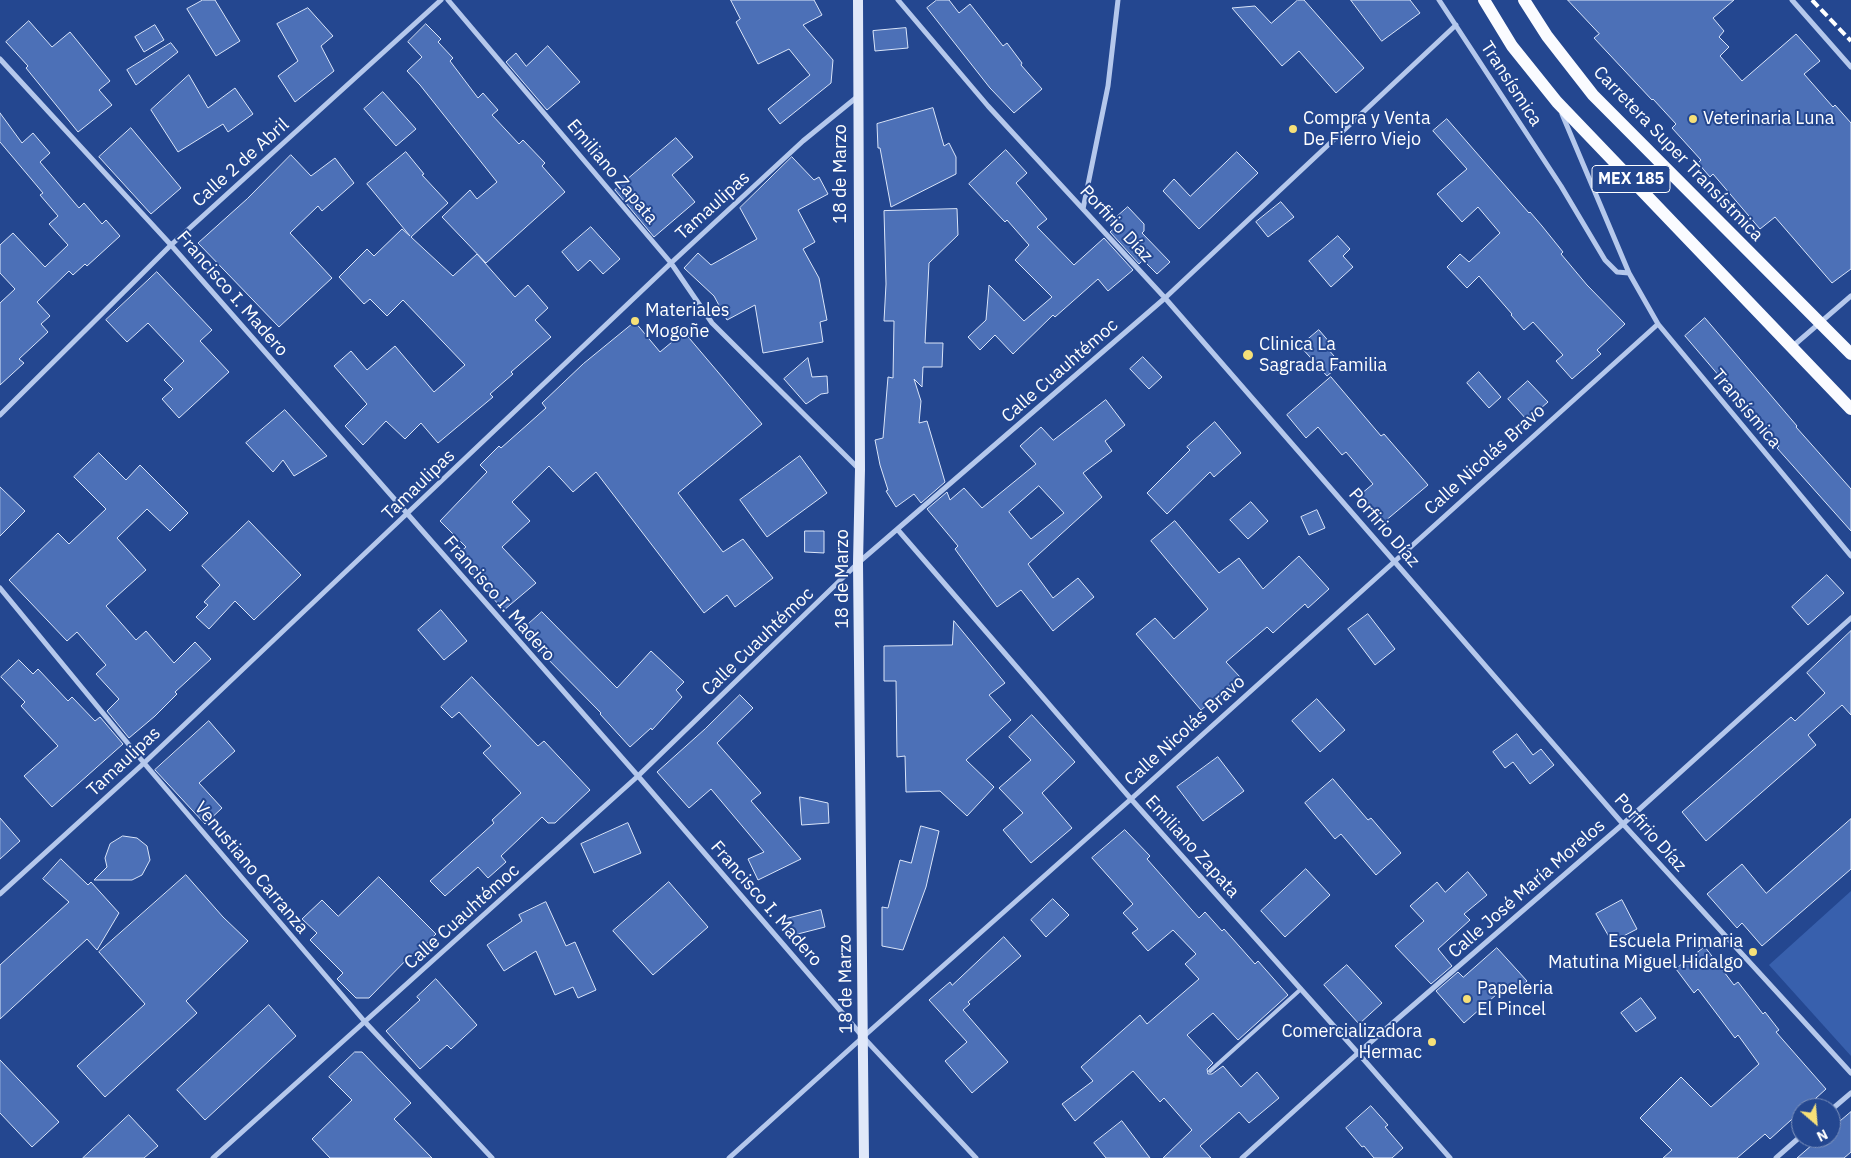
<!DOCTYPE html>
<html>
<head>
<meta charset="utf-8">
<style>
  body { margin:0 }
  #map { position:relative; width:1851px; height:1158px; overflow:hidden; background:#244790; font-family:"IBM Plex Sans",sans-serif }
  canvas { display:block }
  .north { position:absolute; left:1791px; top:1098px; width:50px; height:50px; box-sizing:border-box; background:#244790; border:1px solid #7c91bc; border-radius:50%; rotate:153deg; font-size:14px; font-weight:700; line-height:20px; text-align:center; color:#fff }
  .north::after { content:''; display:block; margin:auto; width:18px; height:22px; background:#f6e078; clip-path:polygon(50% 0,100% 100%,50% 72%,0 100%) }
</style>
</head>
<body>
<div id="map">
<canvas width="1851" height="1158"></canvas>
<div class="north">N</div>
</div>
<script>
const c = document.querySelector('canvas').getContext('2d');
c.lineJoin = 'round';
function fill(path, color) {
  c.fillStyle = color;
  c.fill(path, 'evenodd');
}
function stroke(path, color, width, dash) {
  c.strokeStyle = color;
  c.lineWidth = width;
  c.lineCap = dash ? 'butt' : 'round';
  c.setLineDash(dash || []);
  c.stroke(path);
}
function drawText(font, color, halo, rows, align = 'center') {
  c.font = font + ' "IBM Plex Sans",sans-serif';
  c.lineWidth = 4;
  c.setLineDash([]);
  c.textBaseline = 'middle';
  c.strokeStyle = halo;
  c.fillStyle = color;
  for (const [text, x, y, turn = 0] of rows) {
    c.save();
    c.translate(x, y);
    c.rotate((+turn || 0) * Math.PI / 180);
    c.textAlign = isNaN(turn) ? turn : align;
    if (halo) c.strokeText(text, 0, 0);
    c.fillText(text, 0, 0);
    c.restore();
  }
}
const green = new Path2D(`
  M1851,891V1056L1769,965Z`);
const building = new Path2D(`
  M203,0H215L240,41L216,56L187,9Z
  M731,0H814L822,15L803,25L833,60L831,83L780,124L768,109L810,75L789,49L758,64L736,22L740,19Z
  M937,0H949L959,13L970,4L1003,46L1007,43L1022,63L1021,65L1042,89L1014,113L990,88L927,8Z
  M1298,0H1304L1364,68L1336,93L1299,51L1282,66L1232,8L1255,6L1271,23Z
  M1351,0H1410L1420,13L1382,41Z
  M1568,0H1734L1713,18L1724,31L1719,37L1729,47L1720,56L1742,81L1796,34L1820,61L1804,74L1833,107L1835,105L1851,123V269L1832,283L1775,217L1760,229L1713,174L1710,177L1698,163L1701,160L1672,128L1676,124L1653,99L1652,100L1594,38L1599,34Z
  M308,8L333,36L321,46L334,71L295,102L278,76L298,61L277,24Z
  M29,21L52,47L70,32L110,81L99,90L112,105L78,132L26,68L28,66L6,42Z
  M426,24L441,39L438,42L453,58L450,61L478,98L483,93L498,110L492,115L519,144L523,140L545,163L542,166L565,192L486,263L442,217L470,190L477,199L497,182L420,85L407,71L422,57L408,42Z
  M155,25L164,40L144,52L135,37Z
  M906,28L908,48L875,51L873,31Z
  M171,43L178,52L136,85L127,70Z
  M548,46L580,82L547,110L506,62L516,53L526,66Z
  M189,75L208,108L235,88L253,114L228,132L223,124L178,152L151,110Z
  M383,92L416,129L396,146L364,109Z
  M933,108L944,146L949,143L956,157V174L891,207L880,148H878L877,124Z
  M0,113L22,143L33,133L50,153L40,162L79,208L84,203L102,224L106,220L120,236L87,266L85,264L73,275L69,271L37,302L50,316L41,324L48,332L19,359L24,363L0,385V303L15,289L0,273V245L13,233L45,267L68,245L49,224L58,216L40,195L43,193L0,142Z
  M1447,119L1529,213L1530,212L1542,226L1563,252L1561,254L1587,285L1625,324L1597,350L1601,354L1572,379L1556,361L1563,355L1533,322L1524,330L1511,315L1512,314L1479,276L1467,288L1447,267L1460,254L1469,262L1500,233L1478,207L1462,222L1437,194L1467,169L1433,131Z
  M131,128L181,188L151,214L99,157Z
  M676,138L693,157L672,175L695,202L654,237L615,190Z
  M1006,150L1027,173L1016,183L1047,219L1037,227L1074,265L1104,238L1133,270L1108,291L1098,279L1055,317L1053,315L1013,354L995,335L980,350L968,337L986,320L989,285L1024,321L1052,297L1015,260L1029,245L1007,220L1005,222L969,184Z
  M406,152L424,174L422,175L448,203L411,237L453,276L477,254L515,297L528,285L548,308L535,320L551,337L511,372L513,374L490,394L493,397L438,443L421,423L405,439L386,421L363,445L345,426L367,404L334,366L351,351L367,370L395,346L434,392L465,365L403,300L387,316L370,299L364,304L339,277L367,249L374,256L402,229L410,236L367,184Z
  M1237,152L1258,173L1199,229L1163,191L1174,179L1190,196Z
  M291,155L311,176L335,158L354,183L322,211L318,206L290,233L332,278L279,327L198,243L247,199Z
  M792,157L814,180L819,177L828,194L798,210L815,242L803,249L819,278L827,320L820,322L823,342L763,353L755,305L727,320L714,296L684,268L698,253L711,265L757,239L740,208Z
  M1281,202L1294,217L1268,237L1256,222Z
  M1128,207L1144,224V231L1142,233L1170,262L1157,274L1143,260L1139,264L1110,232L1116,227L1111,222Z
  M957,209L958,235L929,263L925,343H943L942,367H923L922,387L914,379L921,401L919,423L927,421L945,482L921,503L914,494L896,507L886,491L888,490L880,465L875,440L883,438L888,377L893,378L894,321H884L886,284L884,211Z
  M591,227L620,259L603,274L590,260L578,271L562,252Z
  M1338,236L1350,249L1343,256L1353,267L1331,287L1309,261Z
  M157,272L212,330L200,341L229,372L179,418L162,399L173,389L164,380L184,361L148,323L127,342L106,320Z
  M1705,318L1797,426L1796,427L1851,489V531L1777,448L1779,446L1685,336Z
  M635,322L660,352L684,332L762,424L678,493L723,552L743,539L773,578L735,607L727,595L704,613L596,472L573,492L549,466L512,502L530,521L502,547L536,583L504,610L483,588L485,585L457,555L466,547L440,521L487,472L480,465L499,446L501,448L546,408L542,403L583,364Z
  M1319,330L1331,344L1327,348L1341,364L1327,376L1300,346Z
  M1143,357L1162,377L1149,389L1130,369Z
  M808,358L812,377L827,376L828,393L821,394L806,404L784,379Z
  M1479,372L1501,397L1489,408L1467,383Z
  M1331,377L1381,436L1384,434L1428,485L1384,522L1361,494L1373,484L1346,452L1342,455L1318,427L1306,438L1287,415Z
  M1528,381L1548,402L1527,420L1508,399Z
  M1106,400L1125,425L1105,441L1112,451L1083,473L1102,497L1028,564L1053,598L1078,578L1094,597L1053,631L1021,590L997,607L955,549L958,546L927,509L947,492L950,500L964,488L982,508L1036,464L1020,446L1041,427L1053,440ZM1039,486L1064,513L1031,539L1009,512Z
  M285,410L327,456L294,476L283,460L273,472L246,443Z
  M1215,422L1241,453L1214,477L1210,472L1167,514L1147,493L1190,450L1187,447Z
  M99,453L126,480L140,465L188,513L170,531L147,509L117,538L146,570L106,606L136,640L146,631L174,663L195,642L211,659L175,692L177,694L155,716L129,738L107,711L119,699L96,674L106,665L77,632L67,641L9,580L58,533L69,544L106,509L74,477Z
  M800,456L827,493L767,537L740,500Z
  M0,487L25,511L0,536Z
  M1251,502L1268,521L1248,539L1230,520Z
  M1317,510L1325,528L1309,535L1301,517Z
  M249,521L301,575L254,620L235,601L209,629L196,617L208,605L204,602L220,585L202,566Z
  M1175,521L1219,573L1239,558L1263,589L1299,556L1329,589L1308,608L1305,604L1273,633L1267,627L1226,662L1240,677L1201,710L1136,634L1155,618L1174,639L1208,609L1151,541Z
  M805,531H824V553L805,552Z
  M1827,575L1844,593L1808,625L1792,607Z
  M441,610L467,641L444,660L418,630Z
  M542,612L617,688L651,651L684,682L676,690L682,697L652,730L651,728L630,747L600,714L601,713L538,649L541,647L523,629Z
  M1368,614L1395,649L1375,665L1348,629Z
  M954,621L1005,683L989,695L1011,720L966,760L994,787L967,816L940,791L906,792L905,756L897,757L896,681H884V646L952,645Z
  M1851,631V715L1842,705L1808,735L1816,745L1706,841L1682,812L1791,717L1795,721L1825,693L1807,673Z
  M19,660L33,674L38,669L68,701L72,697L95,721L100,717L123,744L52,807L24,776L58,746L21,706L25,702L1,677Z
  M472,677L538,746L544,741L590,790L555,823H548L542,817L501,856L506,862L488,878L478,867L445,896L430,881L494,823L492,820L521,793L483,753L491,746L459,712L452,718L441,707Z
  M740,695L753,708L717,743L761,793L751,801L801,859L758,880L748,859L764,852L711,789L689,808L657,772L705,729Z
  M1317,699L1345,730L1320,752L1292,721Z
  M1032,715L1075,762L1042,793L1072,828L1031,863L1003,830L1023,813L999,788L1031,760L1009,737Z
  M209,721L235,751L199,783L222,808L205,824L155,770Z
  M1517,734L1533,755L1541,749L1554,765L1530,784L1513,762L1505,768L1493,752Z
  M1218,757L1244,791L1203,821L1177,787Z
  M1333,779L1368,820L1371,818L1401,853L1376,875L1341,834L1335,839L1305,803Z
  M800,797L828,803L829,823L802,825Z
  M0,818L20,841L0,859Z
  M1851,819V869L1762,946L1742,923L1737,928L1707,894L1742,864L1766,893Z
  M628,823L641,853L594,873L581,844Z
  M921,826L939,831L926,887L903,950L882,946V907L888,908L900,860L911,863Z
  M1125,830L1150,856L1147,859L1199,918L1205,912L1222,931L1224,929L1255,964L1258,961L1288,995L1238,1040L1213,1013L1187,1035L1213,1063L1207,1069L1208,1074H1212L1223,1066L1241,1087L1257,1072L1279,1098L1249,1123L1239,1112L1200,1146L1211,1158H1163L1192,1130L1164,1098L1160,1102L1133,1071L1075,1121L1062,1104L1093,1081L1081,1067L1140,1015L1147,1024L1199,979L1185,964L1196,954L1173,930L1148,951L1132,933L1138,929L1123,913L1133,904L1092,858Z
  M123,836L137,838L147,846L150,860L142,875L132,880H94L107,867L105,858L110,844Z
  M61,859L88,885L91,882L119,913L97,950L87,939L0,1019V965L69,902L43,879Z
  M1306,869L1330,895L1285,937L1261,911Z
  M1468,872L1487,895L1464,914L1470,920L1438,949L1452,966L1431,984L1395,946L1424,921L1410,906L1437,882L1445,892Z
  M186,875L223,917L248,941L186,1001L197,1013L105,1097L77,1066L145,1004L99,952Z
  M379,877L436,934L414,956L412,954L369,998H356L337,979L343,973L310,940L317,933L302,919L322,900L338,916Z
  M669,882L708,927L653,975L613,931Z
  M1053,899L1069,915L1046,937L1031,920Z
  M1622,900L1637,929L1612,942L1596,914Z
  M546,902L566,946L575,942L596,990L578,998L573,987L555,995L536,951L504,971L487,945L522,921L519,915Z
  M821,910L825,927L790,936L786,919Z
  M1004,937L1021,956L968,1002L970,1004L963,1010L1008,1062L972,1093L945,1061L967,1042L929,1000L950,982L952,985Z
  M1705,947L1734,985L1738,982L1763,1014L1765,1012L1779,1030L1776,1032L1826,1089L1805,1108H1801V1111L1770,1139L1765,1134L1737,1158H1663L1672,1150L1640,1118L1681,1077L1711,1107L1759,1064L1738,1035L1735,1038L1698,989L1694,993L1676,969Z
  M1497,948L1527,981L1512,995L1505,987L1464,1023L1436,991L1458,972L1463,977Z
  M1347,965L1382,1003L1359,1024L1324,985Z
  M436,979L477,1025L451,1049L447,1045L420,1069L386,1031L420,1000L417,997Z
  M1641,998L1656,1018L1636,1032L1621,1013Z
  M269,1005L296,1036L205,1120L177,1090Z
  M355,1052H362L411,1103L394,1119L432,1158H330L312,1139L352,1100L329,1077Z
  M0,1060L59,1122L32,1147L0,1113Z
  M1371,1106L1388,1125L1385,1127L1403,1148L1392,1158H1374L1364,1146L1362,1147L1346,1128Z
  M1851,1112V1152L1844,1158H1797L1820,1138H1831V1129Z
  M129,1115L158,1146L144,1158H83Z
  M1122,1121L1150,1158H1106L1094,1143Z`);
const service = new Path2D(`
  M1210,1071L1301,989`);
const minor = new Path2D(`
  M448,0L671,263L712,323L859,469
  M898,0L988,106L1165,298L1623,824L1851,1073
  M1439,0L1561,186L1605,260L1617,272L1629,273
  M1792,0L1851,67
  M0,59L171,245L638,776L863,1037L976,1158
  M1562,114L1629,273L1658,324L1851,556
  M1083,209L1108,86L1118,0
  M1793,346L1851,296
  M0,415L171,245L441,0
  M898,530L1131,799L1358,1053L1450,1158
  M0,588L144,763L365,1022L492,1158
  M0,894L144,763L671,263L803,141L857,97
  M1831,1110L1851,1093
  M213,1158L638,776L858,563L1165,298L1456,25
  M729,1158L863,1037L1131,799L1658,324
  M1242,1158L1358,1053L1623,824L1851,618
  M1776,1158L1801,1136`);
const secondary = new Path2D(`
  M858,0L860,469L858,563L864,1158`);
const primary = new Path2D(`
  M1484,0L1512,46L1557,102L1851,409
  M1524,0L1547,36L1593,95L1851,354`);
const rail = new Path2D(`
  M1812,0L1851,41`);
const markers = [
  [1693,119,5,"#f6e078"],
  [1293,129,5,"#f6e078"],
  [635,321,5,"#f6e078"],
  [1248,355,6,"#f6e078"],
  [1753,952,5,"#f6e078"],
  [1467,999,5,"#f6e078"],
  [1432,1042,5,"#f6e078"]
];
const shields = [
  [1631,179,78]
];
const shieldNames = [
  ["MEX 185",1631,179]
];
const streetNames = [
  ["Transísmica",1511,84,57],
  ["Carretera Super Transístmica",1678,154,46],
  ["Calle 2 de Abril",241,163,-42],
  ["Emiliano Zapata",612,172,50],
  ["18 de Marzo",841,174,-90],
  ["Tamaulipas",713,206,-42],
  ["Porfirio Díaz",1116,224,47],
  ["Francisco I. Madero",232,294,49],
  ["Calle Cuauhtémoc",1060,371,-41],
  ["Transísmica",1746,409,50],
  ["Calle Nicolás Bravo",1485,460,-42],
  ["Tamaulipas",419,485,-44],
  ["Porfirio Díaz",1384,528,49],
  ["18 de Marzo",843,579,-90],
  ["Francisco I. Madero",499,599,49],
  ["Calle Cuauhtémoc",758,642,-44],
  ["Calle Nicolás Bravo",1185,731,-42],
  ["Tamaulipas",124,762,-43],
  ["Porfirio Díaz",1650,833,48],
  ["Emiliano Zapata",1192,847,48],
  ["Venustiano Carranza",251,868,50],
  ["Calle José María Morelos",1527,889,-41],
  ["Francisco I. Madero",766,904,49],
  ["Calle Cuauhtémoc",462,917,-42],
  ["18 de Marzo",846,984,-91]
];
const poiNames = [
  ["Compra y Venta",1303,119],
  ["De Fierro Viejo",1303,140],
  ["Veterinaria Luna",1703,119],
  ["Materiales",645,311],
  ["Mogoñe",645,332],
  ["Clinica La",1259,345],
  ["Sagrada Familia",1259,366],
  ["Escuela Primaria",1743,942,"right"],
  ["Matutina Miguel Hidalgo",1743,963,"right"],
  ["Papeleria",1477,989],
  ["El Pincel",1477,1010],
  ["Comercializadora",1422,1032,"right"],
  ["Hermac",1422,1053,"right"]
];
fill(green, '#3860ad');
fill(building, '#4c70b7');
stroke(building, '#dae5f9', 1);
stroke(service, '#b5c8ec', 4);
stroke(minor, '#b5c8ec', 5);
stroke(secondary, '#e0e8f9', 10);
stroke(primary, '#fafbff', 12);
stroke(rail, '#fff', 4, [9, 4]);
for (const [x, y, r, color] of markers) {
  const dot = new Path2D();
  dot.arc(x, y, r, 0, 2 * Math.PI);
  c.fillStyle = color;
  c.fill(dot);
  stroke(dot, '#244790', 2);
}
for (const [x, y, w] of shields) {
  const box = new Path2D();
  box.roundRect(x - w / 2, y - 13.5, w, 27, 4);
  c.fillStyle = '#244790';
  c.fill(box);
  stroke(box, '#fff', 1);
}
drawText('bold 16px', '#fff', null, shieldNames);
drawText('18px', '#fff', '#244790', streetNames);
drawText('18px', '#fff', '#244790', poiNames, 'left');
</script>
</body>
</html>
